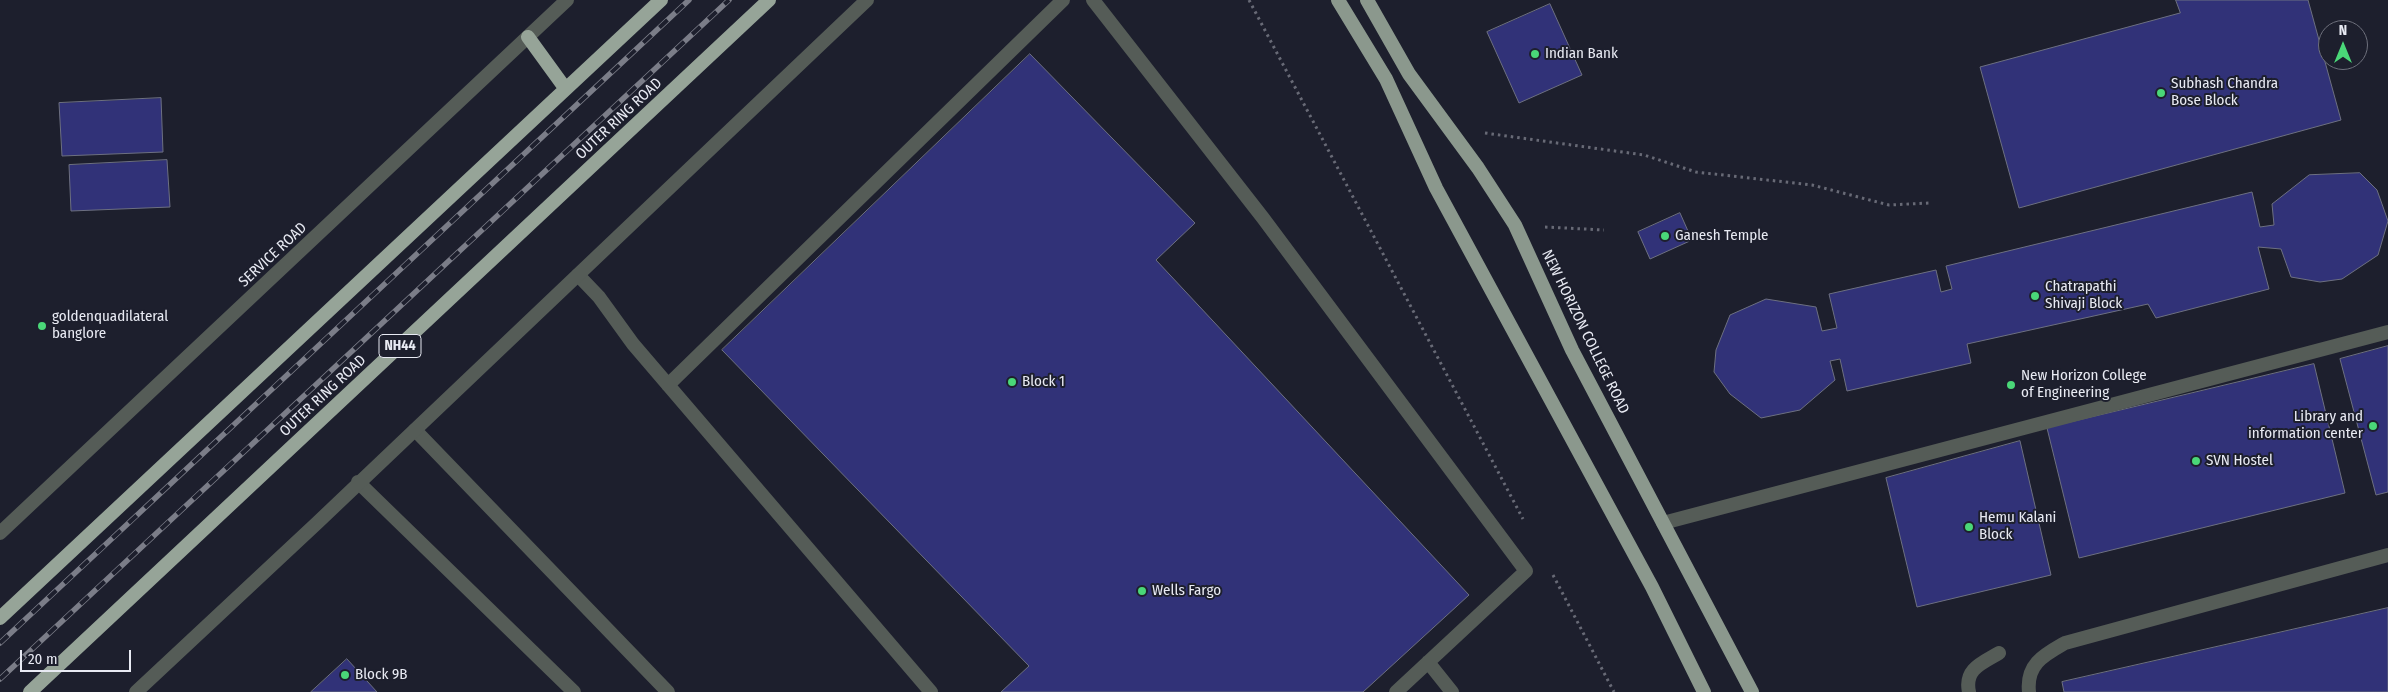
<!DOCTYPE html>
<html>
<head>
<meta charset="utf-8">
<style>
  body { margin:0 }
  #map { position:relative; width:2388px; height:692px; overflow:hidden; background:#1d1f2d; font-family:"Fira Sans Condensed",sans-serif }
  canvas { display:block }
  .north { position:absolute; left:2318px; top:20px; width:50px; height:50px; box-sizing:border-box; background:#1d1f2d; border:1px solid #6e707c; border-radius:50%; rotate:0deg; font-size:14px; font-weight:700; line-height:20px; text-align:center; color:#e8eaf3 }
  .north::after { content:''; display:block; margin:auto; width:18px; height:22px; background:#4ad778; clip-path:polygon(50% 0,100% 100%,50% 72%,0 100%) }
  .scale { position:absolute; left:20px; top:650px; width:111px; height:22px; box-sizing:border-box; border:2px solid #e8eaf3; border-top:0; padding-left:6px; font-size:15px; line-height:18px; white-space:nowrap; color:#e8eaf3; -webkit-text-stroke:4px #1d1f2d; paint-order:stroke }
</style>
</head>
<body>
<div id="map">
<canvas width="2388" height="692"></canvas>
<div class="north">N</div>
<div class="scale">20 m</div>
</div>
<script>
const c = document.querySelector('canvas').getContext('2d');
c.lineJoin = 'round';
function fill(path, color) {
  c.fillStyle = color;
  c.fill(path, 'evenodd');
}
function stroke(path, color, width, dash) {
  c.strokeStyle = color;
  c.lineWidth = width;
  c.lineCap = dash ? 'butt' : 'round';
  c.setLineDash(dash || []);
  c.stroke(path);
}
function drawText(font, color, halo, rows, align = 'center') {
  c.font = font + ' "Fira Sans Condensed",sans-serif';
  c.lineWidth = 4;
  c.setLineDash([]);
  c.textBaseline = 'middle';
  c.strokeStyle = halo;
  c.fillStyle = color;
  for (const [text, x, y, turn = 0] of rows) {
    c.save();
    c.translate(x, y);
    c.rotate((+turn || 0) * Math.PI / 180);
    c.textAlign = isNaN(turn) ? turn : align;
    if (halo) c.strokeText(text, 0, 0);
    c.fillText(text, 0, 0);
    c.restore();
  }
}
const building = new Path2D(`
  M2176,0H2308L2341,120L2019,208L1980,67L2180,13Z
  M1550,4L1582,75L1519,103L1487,32Z
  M1030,54L1195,223L1156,260L1469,595L1363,692H1001L1029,666L722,350Z
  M161,98L163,152L62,156L59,103Z
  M167,160L170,207L71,211L69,165Z
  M2360,173L2377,190L2388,221L2378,255L2342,279L2320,282L2291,277L2281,249L2258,247L2269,289L2156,318L2148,304L1967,344L1971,363L1847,391L1840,359L1830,361L1835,380L1800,410L1761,418L1730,394L1714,372L1716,350L1730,315L1766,299L1816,307L1822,331L1837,328L1829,294L1936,270L1941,292L1952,289L1946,266L2252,192L2260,227L2274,225L2272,204L2309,175Z
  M1680,213L1692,240L1650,259L1638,232Z
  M2388,346V492L2376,495L2340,359Z
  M2314,364L2345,493L2079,558L2047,428Z
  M2020,441L2051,575L1917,607L1886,478Z
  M2388,608V692H2064L2062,682Z
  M347,659L377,692H311Z`);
const path = new Path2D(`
  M1249,0L1523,519
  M1485,133L1644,155L1696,172L1812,185L1889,205L1929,203
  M1545,227L1604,230
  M1553,575L1614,692`);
const service = new Path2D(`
  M1093,0L1263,218L1526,571L1396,692
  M578,275L599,297L633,344L931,692
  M668,385L1063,0
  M415,430L668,692
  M358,482L574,692
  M1663,523L2388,332
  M1428,662L1452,692
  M1969,692C1964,669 1982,663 1999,653
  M2029,692C2026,664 2044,655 2065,643L2388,555`);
const tertiary = new Path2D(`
  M0,533L567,0
  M136,692L317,523L867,0`);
const primary = new Path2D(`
  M1338,0L1386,79L1436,188L1652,587L1704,692
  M1367,0L1409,74L1478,168L1515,225L1572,350L1752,692`);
const trunk = new Path2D(`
  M528,37L565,88
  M0,618L661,0
  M30,692L769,0`);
const rail = new Path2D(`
  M0,643L689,0
  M0,679L729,0`);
const markers = [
  [1535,54,5,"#4ad778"],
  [2161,93,5,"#4ad778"],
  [1665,236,5,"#4ad778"],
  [2035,296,5,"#4ad778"],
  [42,326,5,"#4ad778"],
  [1012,382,5,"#4ad778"],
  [2011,385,5,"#4ad778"],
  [2373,426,5,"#4ad778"],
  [2196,461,5,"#4ad778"],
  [1969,527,5,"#4ad778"],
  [1142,591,5,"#4ad778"],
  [345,675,5,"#4ad778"]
];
const shields = [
  [400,346,42]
];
const shieldNames = [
  ["NH44",400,346]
];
const poiNames = [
  ["Indian Bank",1545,54],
  ["Subhash Chandra",2171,84],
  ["Bose Block",2171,101],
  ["Ganesh Temple",1675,236],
  ["Chatrapathi",2045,287],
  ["Shivaji Block",2045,304],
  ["goldenquadilateral",52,317],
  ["banglore",52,334],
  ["New Horizon College",2021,376],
  ["of Engineering",2021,393],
  ["Block 1",1022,382],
  ["Library and",2363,417,"right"],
  ["information center",2363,434,"right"],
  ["SVN Hostel",2206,461],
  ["Hemu Kalani",1979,518],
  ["Block",1979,535],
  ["Wells Fargo",1152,591],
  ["Block 9B",355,675]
];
const streetNames = [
  ["OUTER RING ROAD",619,119,-43],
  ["SERVICE ROAD",273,255,-43],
  ["NEW HORIZON COLLEGE ROAD",1585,332,64],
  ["OUTER RING ROAD",323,396,-43]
];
fill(building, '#313278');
stroke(building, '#6d7081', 1);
stroke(path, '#686a76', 3, [2.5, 4]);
stroke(service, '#555c57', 14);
stroke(tertiary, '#555c57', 14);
stroke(primary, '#8b988d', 14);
stroke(trunk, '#96a498', 14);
stroke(rail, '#7b7d88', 5.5);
stroke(rail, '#1d1f2d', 4, [11]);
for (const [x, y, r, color] of markers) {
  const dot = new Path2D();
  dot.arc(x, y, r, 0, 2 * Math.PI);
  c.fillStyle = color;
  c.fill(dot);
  stroke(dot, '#1d1f2d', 2);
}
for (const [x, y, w] of shields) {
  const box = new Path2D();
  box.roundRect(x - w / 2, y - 11.5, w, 23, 4);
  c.fillStyle = '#1d1f2d';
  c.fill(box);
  stroke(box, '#e8eaf3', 1);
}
drawText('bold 14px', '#e8eaf3', null, shieldNames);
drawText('15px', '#e8eaf3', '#1d1f2d', poiNames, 'left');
drawText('15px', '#e8eaf3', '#1d1f2d', streetNames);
</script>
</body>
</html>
